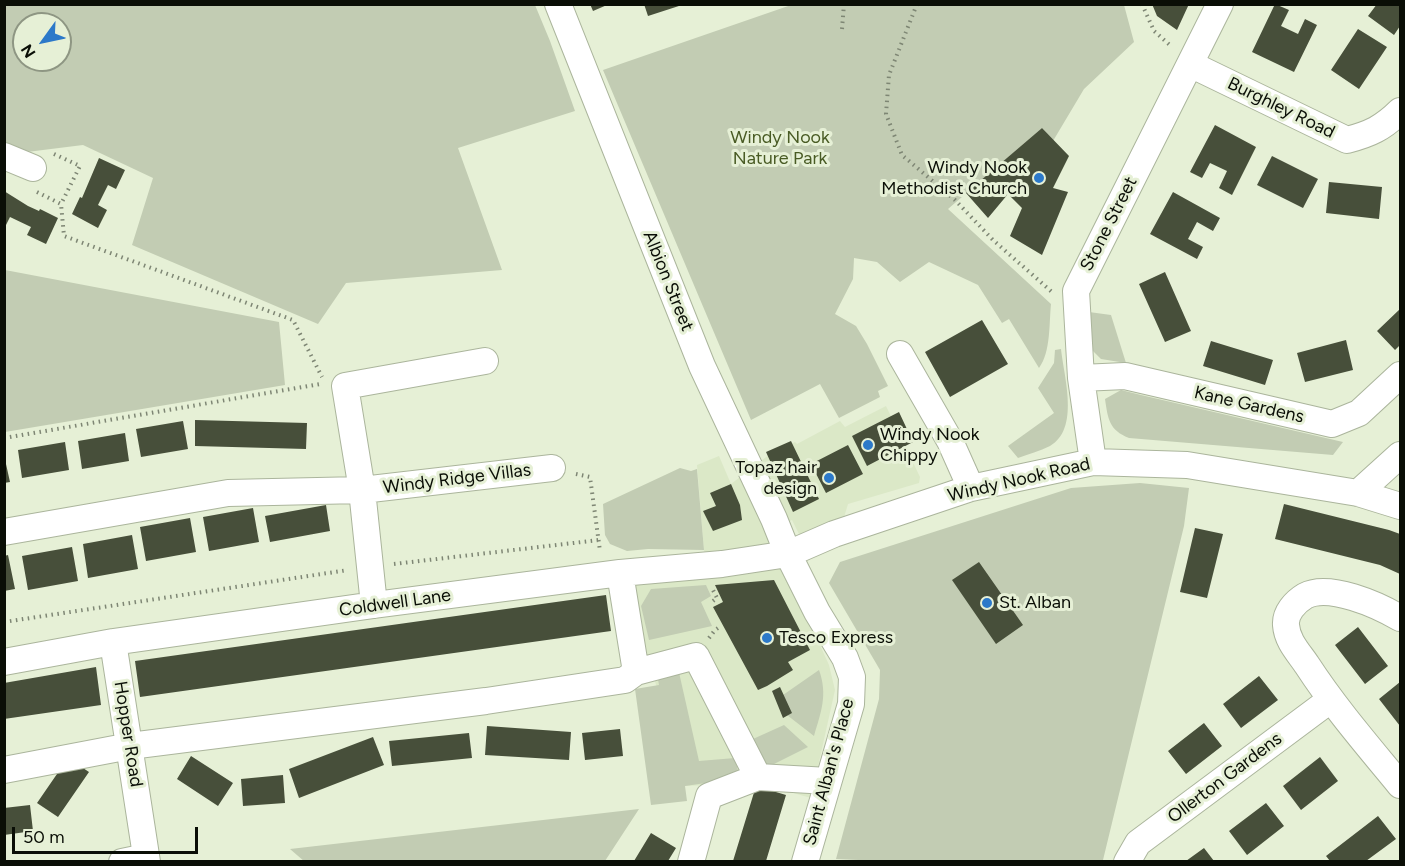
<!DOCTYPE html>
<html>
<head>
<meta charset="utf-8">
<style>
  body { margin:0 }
  #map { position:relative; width:1405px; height:866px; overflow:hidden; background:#e6f0d6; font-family:Figtree,sans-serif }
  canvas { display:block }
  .frame { position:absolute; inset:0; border:6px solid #0a0e06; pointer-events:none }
  .north { position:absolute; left:12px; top:12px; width:60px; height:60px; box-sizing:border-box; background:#e6f0d6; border:2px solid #8e9683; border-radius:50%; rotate:237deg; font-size:16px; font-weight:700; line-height:24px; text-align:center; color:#0a0e06 }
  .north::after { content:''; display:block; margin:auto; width:21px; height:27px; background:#2c79c9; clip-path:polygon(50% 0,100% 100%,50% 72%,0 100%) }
  .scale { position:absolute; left:12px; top:827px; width:186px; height:27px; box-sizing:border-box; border:3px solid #0a0e06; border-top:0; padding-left:8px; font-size:18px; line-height:21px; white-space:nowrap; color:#0a0e06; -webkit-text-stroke:4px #e6f0d6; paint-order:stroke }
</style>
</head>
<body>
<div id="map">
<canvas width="1405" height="866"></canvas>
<div class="frame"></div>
<div class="north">N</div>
<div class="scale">50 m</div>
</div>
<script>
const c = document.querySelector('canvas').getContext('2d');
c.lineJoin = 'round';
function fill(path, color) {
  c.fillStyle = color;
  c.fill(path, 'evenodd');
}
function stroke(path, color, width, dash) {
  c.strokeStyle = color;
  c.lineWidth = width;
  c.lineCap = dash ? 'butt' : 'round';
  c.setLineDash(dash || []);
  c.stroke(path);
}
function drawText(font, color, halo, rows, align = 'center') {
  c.font = font + ' Figtree,sans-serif';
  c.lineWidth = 6;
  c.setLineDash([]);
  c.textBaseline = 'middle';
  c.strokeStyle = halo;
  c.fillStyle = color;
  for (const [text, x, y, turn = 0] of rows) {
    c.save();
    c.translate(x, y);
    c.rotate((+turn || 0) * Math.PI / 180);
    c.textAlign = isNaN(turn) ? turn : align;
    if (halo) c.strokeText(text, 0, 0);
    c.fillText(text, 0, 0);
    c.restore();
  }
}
const built = new Path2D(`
  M886,406L920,477L919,483L848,504L842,524L810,535L799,534L792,520L768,531L829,665L835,690L811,798L758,783L685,786L626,580L709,576L704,550L697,465L719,456L731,484L770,454L795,442L797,444L840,421L845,427Z`);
const green = new Path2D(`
  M794,4L1124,5L1134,42L1084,89L1053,141L1042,128L948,209L1051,304C1049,323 1051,352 1039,368L1009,319L1002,323L978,285L929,262L900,282L877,262L854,258L853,279L835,314L856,326L867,344L888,386L878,391L880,397L839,418L820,384L751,420L603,70Z
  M5,5H535L550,41L575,111L458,148L502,270L346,283L318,324L132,245L153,178L83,145L27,152L5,142ZM24,24H60V60H24Z
  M5,270L279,322L285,385L5,432Z
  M1089,312L1111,315L1126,363L1101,359L1091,349Z
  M1061,349C1064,377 1080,429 1050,446C1040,451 1028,454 1018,458L1008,446L1054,413L1038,388L1054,363L1055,350Z
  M1121,390L1141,395L1343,442L1333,455L1129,438C1109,430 1108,419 1105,399Z
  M680,468L691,471L697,469L704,550L648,549L627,551L610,544L605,535L603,504Z
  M1140,483L1189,488L1184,526L1103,860L903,862L836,859L879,699L880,670L829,583L840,562L1071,488Z
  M706,585L711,596L701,602L712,626L649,640L641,606L651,589Z
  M678,668L699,761L735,758L738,771L727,780L685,786L687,801L651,805L635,689L659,685L657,673Z
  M819,670C828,695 821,712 814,736L787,715L791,713L783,695Z
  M784,725L808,747L768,767L753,739Z
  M639,809L605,861L305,862L290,849Z`);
const building = new Path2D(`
  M590,4H607V5L593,11Z
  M644,4H682V5L648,16Z
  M1152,4H1189L1177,30L1157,16Z
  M1275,4L1289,10L1281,26L1298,34L1305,19L1317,25L1294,72L1252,52Z
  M1377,4H1400V26L1394,35L1368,16Z
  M1358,29L1387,47L1359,89L1331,70Z
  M1215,125L1256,147L1232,195L1219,188L1227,171L1210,163L1202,178L1190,172Z
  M1042,128L1069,156L1053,188L1068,192L1042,255L1010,236L1022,208L1008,194L988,218L966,193Z
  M1272,156L1318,179L1303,208L1257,185Z
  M99,158L125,170L116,189L108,185L98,205L107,210L98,228L72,214L80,197L82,198Z
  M1329,182L1382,187L1379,219L1326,213Z
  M4,191L28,206L39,211L40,209L58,218L46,244L27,235L31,227L10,217L6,225L4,224Z
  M1173,192L1220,218L1213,231L1197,222L1188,239L1203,247L1197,259L1150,234Z
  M1165,272L1191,331L1165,342L1139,284Z
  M1400,309V345L1395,350L1377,331Z
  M982,320L1008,364L950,397L925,352Z
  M1346,340L1353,370L1305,382L1297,353Z
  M1211,341L1273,360L1265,385L1203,366Z
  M899,412L913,442L867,466L852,436Z
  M195,420L307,423L306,449L195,446Z
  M183,421L188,449L141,457L136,429Z
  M125,433L129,461L82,469L78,441Z
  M791,441L819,499L793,512L766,452Z
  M65,442L69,470L22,478L18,450Z
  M848,445L863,474L826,493L811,464Z
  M4,455L10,482L4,483Z
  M731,484L740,505L742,520L713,531L703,511L716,506L710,493Z
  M1284,504L1389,530L1400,534V574L1380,565L1275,539Z
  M326,505L330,531L270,542L265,516Z
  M253,508L259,542L209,551L203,517Z
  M190,518L196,552L146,561L140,527Z
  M1195,528L1223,534L1207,598L1180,592Z
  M132,535L138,569L88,578L83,544Z
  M72,547L78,581L28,590L22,556Z
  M8,555L15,589L4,591V556Z
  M979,562L1023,625L996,644L952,580Z
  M774,580L810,650L788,662L793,670L767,686L758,690L713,607L723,602L715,585Z
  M606,595L611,631L140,697L135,661Z
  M1358,627L1388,666L1365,684L1335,645Z
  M96,667L101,705L4,719V683Z
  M1259,676L1278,700L1241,728L1223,704Z
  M1400,682V726L1379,699Z
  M780,687L792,713L783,718L772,691Z
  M1204,723L1222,746L1186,774L1168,751Z
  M487,726L571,732L569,760L485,755Z
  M620,729L623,756L585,760L582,733Z
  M469,733L472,758L392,766L389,741Z
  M373,737L384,765L299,798L289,769Z
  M191,756L233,783L218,806L177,779Z
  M1320,757L1338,781L1301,810L1283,786Z
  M68,758L89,772L58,817L37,803Z
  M283,775L285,803L243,806L241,779Z
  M756,786L786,795L766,861H733Z
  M1266,803L1284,826L1247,855L1229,831Z
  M30,805L33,831L4,835V808Z
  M1378,816L1396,839L1366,861H1330L1326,856Z
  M651,833L676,848L668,861H634Z
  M1204,848L1214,861H1186Z`);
const path = new Path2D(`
  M917,4L889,75L886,114L902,155L955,200L993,240L1052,292
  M1142,4L1154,31L1172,47
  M842,29L844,4
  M54,154L80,166L61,204
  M37,192L61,204L64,236L293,320L322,377
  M4,438L320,384
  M576,474L590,477L600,551
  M394,564L599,540
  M713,601L717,598L713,590
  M4,622L348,570
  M709,638L715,630L718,628`);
const minor = new Path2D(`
  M558,4L702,366L774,519L788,554L817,612L845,658L852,677L851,704L805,862
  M1190,64L1347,140C1370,134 1383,128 1400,111
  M4,156L33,168
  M900,354L950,441L971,488
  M1081,378L1125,376L1332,424L1359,413L1400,375
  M1093,462L1081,378L1076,291L1220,4
  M1358,493L1400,455
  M4,532L228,493L362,490L552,468
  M620,573L636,672
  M374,605L362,490L345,386L485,361
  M1400,618C1378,605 1329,583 1305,596C1295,602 1285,613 1286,625C1287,641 1299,653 1307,665C1335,708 1368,746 1400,785
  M113,642L147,862
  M4,662L113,642L374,605L620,573L722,564L788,554L834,534L971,488L1093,462L1187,465L1358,493L1400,506
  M4,770L130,746L486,701L625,680L636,672L696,656L758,777
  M122,862L146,857
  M691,862L709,796L758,777L828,781
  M1127,862L1138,843L1330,700`);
const markers = [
  [1039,178,6,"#2c79c9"],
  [868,445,6,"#2c79c9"],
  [829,478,6,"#2c79c9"],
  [987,603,6,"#2c79c9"],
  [767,638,6,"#2c79c9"]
];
const streetNames = [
  ["Burghley Road",1281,108,26],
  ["Stone Street",1109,224,-63],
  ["Albion Street",668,281,68],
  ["Kane Gardens",1249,405,13],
  ["Windy Ridge Villas",457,479,-7],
  ["Windy Nook Road",1019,480,-13],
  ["Coldwell Lane",395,603,-8],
  ["Hopper Road",128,734,81],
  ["Saint Alban's Place",829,772,-75],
  ["Ollerton Gardens",1225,778,-37]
];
const parkNames = [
  ["Windy Nook",780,138],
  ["Nature Park",780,159]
];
const poiNames = [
  ["Windy Nook",1027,168,"right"],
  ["Methodist Church",1027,189,"right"],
  ["Windy Nook",880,435],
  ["Chippy",880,456],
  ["Topaz hair",817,468,"right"],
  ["design",817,489,"right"],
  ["St. Alban",999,603],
  ["Tesco Express",779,638]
];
fill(built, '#dbe8c7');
fill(green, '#c2ccb3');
fill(building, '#474f3a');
stroke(minor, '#abb59c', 28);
stroke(path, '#7e8674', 4, [1.5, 4.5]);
stroke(minor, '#fff', 26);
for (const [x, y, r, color] of markers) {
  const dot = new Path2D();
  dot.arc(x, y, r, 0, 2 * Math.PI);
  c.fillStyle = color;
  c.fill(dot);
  stroke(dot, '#e6f0d6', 2);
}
drawText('18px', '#0a0e06', '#e6f0d6', streetNames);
drawText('18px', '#495b24', '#e6f0d6', parkNames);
drawText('18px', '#0a0e06', '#e6f0d6', poiNames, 'left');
</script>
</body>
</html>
